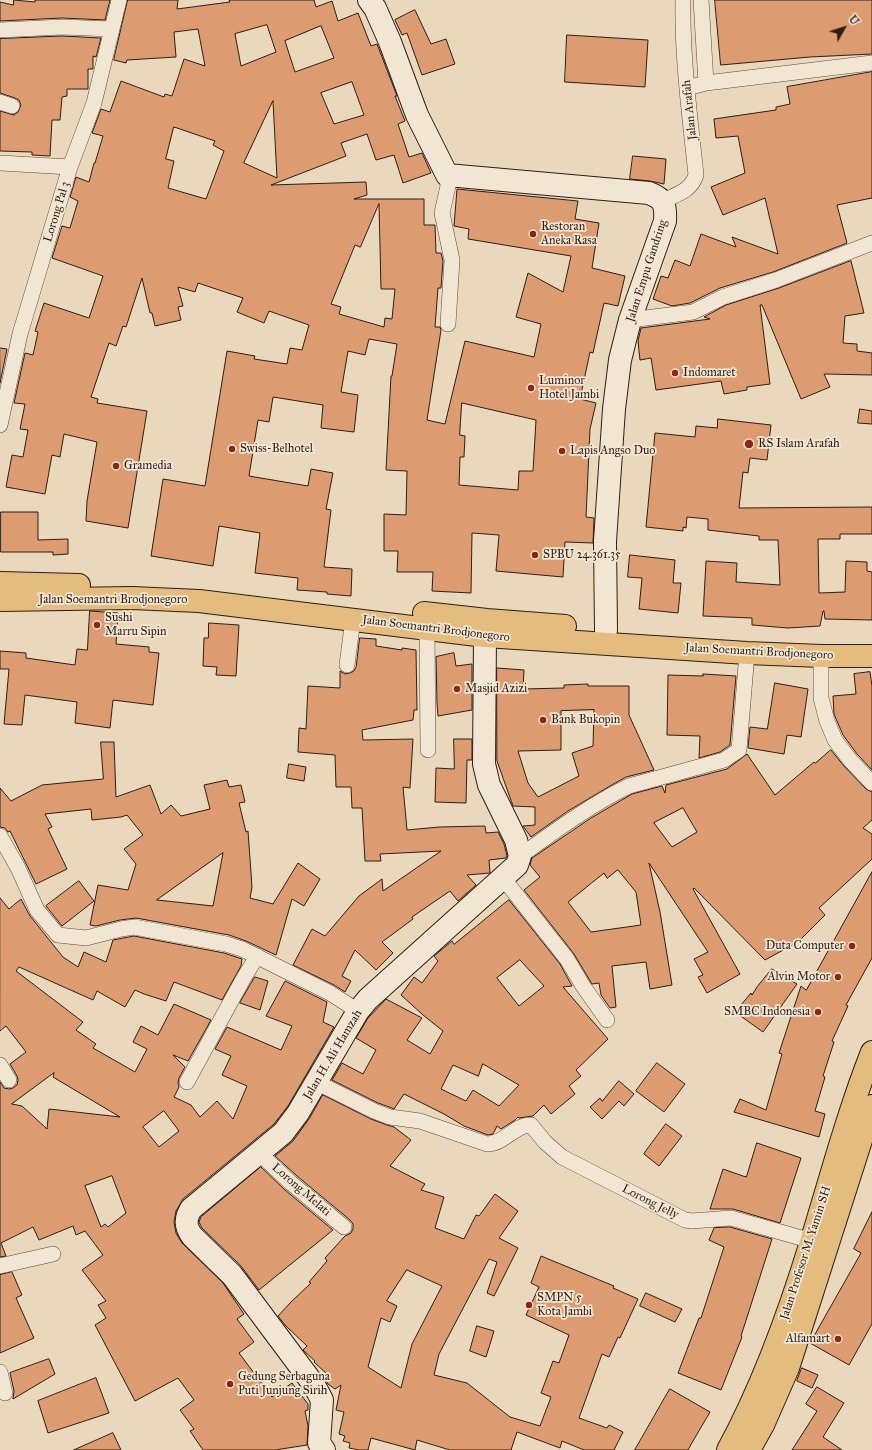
<!DOCTYPE html>
<html>
<head>
<meta charset="utf-8">
<style>
  body { margin:0 }
  #map { position:relative; width:872px; height:1450px; overflow:hidden; background:#e9d8bb; font-family:"IM FELL Great Primer",serif }
  canvas { display:block }
  .north { position:absolute; left:824px; top:8px; width:40px; height:40px; -webkit-text-stroke:3px #f1e6d3; paint-order:stroke; rotate:51deg; font-size:11px; font-weight:700; line-height:16px; text-align:center; color:#2f1e16 }
  .north::after { content:''; display:block; margin:auto; width:14px; height:18px; background:#2f1e16; clip-path:polygon(50% 0,100% 100%,50% 72%,0 100%) }
</style>
</head>
<body>
<div id="map">
<canvas width="872" height="1450"></canvas>
<div class="north">U</div>
</div>
<script>
const c = document.querySelector('canvas').getContext('2d');
c.lineJoin = 'round';
function fill(path, color) {
  c.fillStyle = color;
  c.fill(path, 'evenodd');
}
function stroke(path, color, width, dash) {
  c.strokeStyle = color;
  c.lineWidth = width;
  c.lineCap = dash ? 'butt' : 'round';
  c.setLineDash(dash || []);
  c.stroke(path);
}
function drawText(font, color, halo, rows, align = 'center') {
  c.font = font + ' "IM FELL Great Primer",serif';
  c.lineWidth = 3.5;
  c.setLineDash([]);
  c.textBaseline = 'middle';
  c.strokeStyle = halo;
  c.fillStyle = color;
  for (const [text, x, y, turn = 0] of rows) {
    c.save();
    c.translate(x, y);
    c.rotate((+turn || 0) * Math.PI / 180);
    c.textAlign = isNaN(turn) ? turn : align;
    if (halo) c.strokeText(text, 0, 0);
    c.fillText(text, 0, 0);
    c.restore();
  }
}
const building = new Path2D(`
  M14,0L35,2V0H110L105,20L62,18L0,21V2L13,5Z
  M128,0H178L177,9L230,2L229,0H314L316,7L332,1L338,21L358,13L371,46L377,44L397,96H395L405,121L398,124L409,157L422,153L431,173L403,183L394,155L376,160L367,134L341,143L346,156L271,185L366,182L367,195L354,199H424V225H435L436,253H441L443,261L441,288H438L435,327H440L441,330L427,420L445,424L465,341L534,357L541,324L516,317L528,273L563,292L571,256L468,239L469,229L454,226L457,189L578,201L575,219L599,223L592,268L625,276L618,306L604,303L593,353L590,352L580,399L596,403L590,429L586,517L594,518L593,543L565,542L563,577L496,571L499,535L472,533L471,593L432,591L433,572H397L398,551H384V514L406,515L407,471L386,470L391,376H392L397,344L369,339L365,355L348,351L341,392L358,395L354,432L321,428L323,405L273,397L269,422L258,420L249,476L308,486L311,469L333,473L326,509L331,510L324,567L352,569L351,596L327,594V592L297,590L298,578L255,573L260,533L219,526L213,566L151,556L163,479L205,486L227,351L255,356L254,359L287,364L290,348L302,350L309,325L269,311L264,323L237,312L243,298L198,283L195,292L178,287L183,306L178,307L181,320L155,326L152,313H150L142,278L126,327L123,326L116,346L109,343L91,397L98,399L97,403L147,411L128,528L86,521L87,501L97,442L64,434L60,457L52,455L45,494L6,487L12,455L23,457L28,430L20,429L25,404L14,403L25,353L33,355L38,332L35,331L44,303L89,318L103,276L52,258L62,226L70,228L78,201L70,197L76,177L89,182L94,163H95L103,136L92,133L101,109L110,112L121,81L164,97L165,94L172,96L184,59L205,66L198,29L174,32L176,57L127,60L126,63L114,60ZM267,25L276,52L241,66L235,34ZM321,26L334,58L295,72L285,41ZM352,82L364,115L334,124L321,93ZM273,101L277,178L244,163ZM174,127L215,141L213,145L224,151L206,199L168,188L174,161L166,159ZM379,204L381,289H395L392,319L385,318L384,327L339,314L341,307L331,304L355,245L360,247ZM462,403L536,420L533,471H519L518,490L459,485L460,457H464L465,436L460,435Z
  M715,0H872V54L810,57L721,65Z
  M415,10L431,44L446,39L455,64L422,75L407,33L402,35L395,20Z
  M567,35L648,40L645,87L565,82Z
  M62,36L101,38L96,57L93,56V69H88V89H67V96L62,97L60,120H52L50,156L32,155V152L0,151V111L14,115L18,112L21,105L19,100L15,98L0,93V39Z
  M872,72V198L837,205L847,243L773,272L720,288L690,303L672,306L653,299L661,276L668,278L675,260L690,266L701,234L736,247L732,237L778,254L765,198L723,215L711,187L745,173L738,136L716,138L714,119L776,110V107L790,104L787,87Z
  M633,156L666,159L664,184L650,181L630,179Z
  M851,261L864,313L845,316L843,343L857,344V351L872,353V375L824,374L830,387L801,399L762,305H760L770,384L747,387V390L724,394L721,381L656,390L651,358L640,360L638,341L641,328L710,319L704,317L726,305L779,288Z
  M0,348L7,349L0,383Z
  M860,409L872,411V424L858,423Z
  M718,419L771,425L767,460L750,458L748,473L743,472L739,508L872,507V534H840V539H818L819,593L845,592L846,561L867,562V571L872,572V620L825,619L824,611H823L820,626L788,628L752,625V618L703,616L706,561L737,563L736,582L780,585L778,540H759V536L708,530V519L687,517L686,528L683,527V531L646,527L655,433L695,437L696,426L717,428Z
  M1,512H38V540L68,539V554L53,555V552H1Z
  M630,555L675,560L673,583H681L678,613L639,609L642,578L628,577Z
  M90,611L118,613L116,644L149,647V652L159,653L153,705L113,700L110,728L75,723L77,702L25,695L22,725L4,724L9,669H0V651L26,653V658L75,665L77,649L87,650Z
  M209,623L239,625L236,676L216,675L217,667L203,666L204,638H208Z
  M360,638L376,639V646L402,650V648L416,650L417,710H414L413,720L362,730L363,740L413,739L410,788L403,787L407,830L439,827L485,826L486,833L498,832L504,844L507,856L506,858L489,860L490,873L467,875L476,885L458,901L450,891L412,917L413,919L382,942L393,953L376,970L355,950L342,976L351,981L345,992L334,985L293,965L312,929L325,936L359,896L382,879L383,891L441,851L380,854L381,861H365L362,808H352L351,787H336L335,755L298,752L299,728L306,729L308,686L340,688V671L345,674L350,673L354,671L356,667Z
  M454,653L456,666L472,664V710L438,716L437,703L436,657Z
  M497,668L524,670L523,689L564,688V685L588,684V686H629V715L654,770L626,777L610,786L568,811L531,837L523,826L535,825V807L513,806L497,761ZM594,710L593,746L572,753L579,776L538,797L528,783L518,751L561,750V711Z
  M870,672L872,686V770L857,754L843,735L834,714L833,696L856,694L854,674Z
  M703,674L736,676L730,745L720,752L699,758L700,736L667,735L668,675L703,676Z
  M775,683L808,689L801,737L787,735L784,754L748,748L750,727L767,729Z
  M454,739H472V760H467L466,803L435,802L436,768L454,769Z
  M101,742H114L116,797L150,785L161,814L171,805L181,816L210,809L204,785L227,780L229,787L241,785L245,802L239,803L246,832L248,831L252,887L250,898L273,904L298,863L320,879L304,906L292,899L276,955L246,941L229,935L136,918L120,920L96,926L90,925L98,885L128,890L136,864L124,849L143,835L127,815L121,817L92,820L91,809L45,814L52,827L48,829L67,869L36,884L10,831L8,832L5,828L0,827V788L11,801L42,785L103,779ZM223,853L213,906L157,900Z
  M831,750L844,766L866,789L872,792V820L863,828L872,834V859L819,908L825,915L798,942L765,960L694,888L693,889L740,974L707,993L698,977L703,975L694,959L708,952L649,863L660,912L672,985L650,989L646,962L612,966L616,1007L610,1008L601,995L599,983L592,984L574,954L524,890L540,877L530,865L532,858L591,818L632,794L662,786L665,793L666,785L727,769L747,754L775,795L814,762L815,763ZM683,808L697,832L672,847L654,823ZM618,870L636,892L641,925L591,932L568,902L604,873L607,878Z
  M289,764L306,767L304,781L287,778Z
  M872,872V958L846,1005L848,1006L832,1041L834,1042L823,1076L825,1077L815,1111L825,1114L819,1137L734,1112L740,1099L766,1110L782,1054L779,1053L801,986L806,990Z
  M79,881L94,901L62,926L46,906Z
  M0,898L9,909L21,899L30,916L63,957L78,967L84,952L106,962L113,940L134,936L224,953L242,959L241,966L222,1000L174,982L166,1001L144,994L135,990L125,1007L97,991L93,1000L19,967L16,971L83,1022L76,1030L96,1044L93,1048L135,1072L147,1049L133,1042L141,1026L158,1035L174,1004L211,1020L188,1061L173,1055L185,1067L179,1078L178,1083L179,1087L174,1097L191,1105L200,1117L217,1101L233,1119L247,1086L222,1075L231,1056L215,1049L227,1027L281,1050L292,1026L266,1016L285,981L327,1002L323,1022L334,1027L288,1106L274,1124L183,1199L176,1211L174,1222L176,1233L182,1243L223,1283L244,1314L237,1319L254,1342L239,1353L272,1397L292,1383L308,1404V1410L305,1411L308,1426L307,1445L275,1450H203L190,1431L194,1429L180,1410L194,1400L178,1378L135,1401L95,1325L106,1318L98,1305L106,1301L82,1270L103,1255L85,1231L76,1235L73,1226L39,1240L33,1227L1,1243L6,1256L0,1257V1082L4,1088L9,1089L13,1088L17,1085L18,1080L17,1076L10,1064L26,1052L6,1026L0,1031ZM54,1073L53,1077L120,1117L49,1109L47,1129L22,1106L12,1104ZM164,1111L179,1131L159,1147L143,1127ZM112,1176L126,1213L108,1227L105,1224L101,1227L85,1186Z
  M509,900L560,964L572,986L563,987L608,1039L576,1070L581,1076L569,1086L575,1094L551,1114L544,1105L533,1116L519,1118L518,1117L515,1120L501,1129L497,1126L493,1134L488,1135L464,1126L444,1114L404,1094L394,1109L392,1108L378,1103L332,1080L342,1063L363,1074L376,1050L356,1038L368,1018L386,999L422,1018L407,1040L430,1054L443,1031L423,1015L401,995L414,977L422,983L438,961L434,956L452,941L454,944ZM520,960L544,986L519,1006L497,978ZM483,1064L519,1085L499,1106L473,1090L466,1101L441,1089L453,1065L478,1076Z
  M772,969L797,984L763,1032L735,1012L751,993L752,995L757,987Z
  M255,977L268,981L260,1010L240,1003Z
  M657,1063L685,1084L664,1112L636,1091Z
  M619,1081L634,1094L624,1106L619,1101L602,1119L590,1107L600,1098L602,1101Z
  M323,1095L371,1119L387,1125L394,1127L411,1140L390,1166L425,1184L421,1190L444,1197L435,1228L464,1239L476,1215L479,1216L495,1194L518,1211L499,1238L518,1248L494,1296L487,1293L497,1262L489,1259L439,1354L434,1375L467,1383L510,1417L540,1426L551,1397L541,1393L553,1361L559,1363L569,1335L526,1315L539,1287L531,1283L541,1256L614,1286L613,1288L638,1299L620,1338L618,1337L609,1357L602,1354L579,1418L607,1428L609,1425L623,1432L614,1450H584L562,1441L560,1448L517,1432L511,1450H450L417,1440L415,1450L371,1438L368,1450H359L349,1448L350,1443L343,1441L345,1436L339,1434L344,1412L336,1410L341,1385L335,1389L328,1384L325,1379L328,1375L314,1362L315,1361L303,1350L307,1346L286,1326L278,1316L291,1302L311,1283L309,1282L327,1261L325,1258L345,1236L351,1233L353,1229V1224L350,1220L297,1176L275,1156L293,1141L309,1119ZM407,1270L442,1286L412,1344L401,1388L368,1367L381,1318L390,1322L397,1306L387,1301Z
  M666,1124L682,1136L659,1166L644,1154Z
  M757,1143L801,1158L780,1223L733,1209H710L723,1169L746,1177Z
  M261,1167L285,1190L333,1230L259,1290L241,1266L202,1228L199,1222L201,1217Z
  M872,1212V1324L849,1365L810,1343L861,1253L854,1249Z
  M730,1227L772,1239L741,1336L742,1337L721,1390L678,1373L699,1318H701L724,1247L709,1240L714,1228Z
  M12,1272L22,1295L16,1298L34,1338L0,1353V1275Z
  M646,1293L682,1309L675,1322L640,1306Z
  M477,1326L494,1331L486,1357L470,1351Z
  M49,1359L55,1374L13,1399L14,1391L10,1373Z
  M802,1368L818,1375L812,1388L797,1381Z
  M96,1378L109,1413L48,1433L38,1401Z
  M817,1387L844,1403L823,1437L842,1450H792L817,1411L806,1404Z
  M670,1389L710,1412L693,1441L688,1450H635Z
  M113,1433L121,1450H74Z`);
const street = new Path2D(`
  M701,0L706,83
  M0,30L62,27L112,29
  M687,88L706,83L872,63
  M0,102L12,106
  M0,163L70,167
  M447,175L448,186L442,213L452,260L448,324
  M663,201C677,194 691,191 696,175C690,117 682,59 683,0
  M630,320L693,312L723,297L776,280L872,243
  M0,425L20,334L70,167L94,103L119,0
  M427,628L428,750
  M821,656V698L827,721L835,740L850,760L872,783
  M347,665L353,619
  M0,836L18,868L37,910L58,935L86,938L121,929L134,927L226,944L242,949L330,993L358,1011
  M520,856C555,831 590,805 629,786L724,760L739,750L747,653
  M503,878L567,959L583,986L607,1020
  M0,1065L9,1080
  M187,1082L242,981L257,956
  M316,1082L374,1111L390,1117L420,1121L487,1144C503,1145 517,1123 531,1125L545,1142L562,1157L685,1220L692,1221L731,1218L812,1241
  M259,1153L291,1183L344,1227
  M0,1266L53,1254
  M0,1372L5,1393`);
const secondary = new Path2D(`
  M369,0L375,8L390,42L417,115L447,175L649,193C664,199 666,204 665,221L630,320L620,360L614,409L605,541L606,630
  M324,1450L319,1443L322,1400L314,1385L232,1275L192,1236C185,1226 185,1219 191,1209L283,1133L298,1113L358,1011L368,999L517,865L520,856L516,840L489,785L484,764L485,636`);
const primary = new Path2D(`
  M0,583L79,585
  M0,600L132,598L199,601L485,636L747,653L821,656H872
  M424,613L487,620L565,626`);
const highway = new Path2D(`
  M728,1450C764,1384 790,1311 812,1239C831,1177 848,1113 872,1052
  M749,1450L763,1425L788,1368L872,1106`);
const markers = [
  [533,234,4,"#8f2418"],
  [675,373,4,"#8f2418"],
  [531,388,4,"#8f2418"],
  [749,444,5,"#8f2418"],
  [232,449,4,"#8f2418"],
  [562,451,4,"#8f2418"],
  [116,466,4,"#8f2418"],
  [535,555,4,"#8f2418"],
  [97,625,4,"#8f2418"],
  [457,689,4,"#8f2418"],
  [543,720,4,"#8f2418"],
  [852,946,4,"#8f2418"],
  [838,977,4,"#8f2418"],
  [818,1012,4,"#8f2418"],
  [529,1305,4,"#8f2418"],
  [838,1339,4,"#8f2418"],
  [230,1384,4,"#8f2418"]
];
const streetNames = [
  ["Jalan Arafah",690,110,-96],
  ["Lorong Pal 3",57,212,-73],
  ["Jalan Empu Gandring",647,271,-72],
  ["Jalan Soemantri Brodjonegoro",113,600],
  ["Jalan Soemantri Brodjonegoro",436,629,7],
  ["Jalan Soemantri Brodjonegoro",759,652,3],
  ["Jalan H. Ali Hamzah",333,1055,-59],
  ["Lorong Melati",301,1190,41],
  ["Lorong Jelly",650,1202,27],
  ["Jalan Profesor M. Yamin SH",806,1253,-72]
];
const poiNames = [
  ["Restoran",541,227],
  ["Aneka Rasa",541,241],
  ["Indomaret",683,373],
  ["Luminor",539,381],
  ["Hotel Jambi",539,395],
  ["RS Islam Arafah",758,444],
  ["Swiss-Belhotel",240,449],
  ["Lapis Angso Duo",570,451],
  ["Gramedia",124,466],
  ["SPBU 24.361.35",543,555],
  ["Sushi",105,618],
  ["Marru Sipin",105,632],
  ["Masjid Azizi",465,689],
  ["Bank Bukopin",551,720],
  ["Duta Computer",844,946,"right"],
  ["Alvin Motor",830,977,"right"],
  ["SMBC Indonesia",810,1012,"right"],
  ["SMPN 5",537,1298],
  ["Kota Jambi",537,1312],
  ["Alfamart",830,1339,"right"],
  ["Gedung Serbaguna",238,1377],
  ["Puti Junjung Sirih",238,1391]
];
fill(building, '#dd9b71');
stroke(building, '#2f1e16', 1);
stroke(street, '#5e4c3f', 16);
stroke(secondary, '#2f1e16', 24);
stroke(primary, '#2f1e16', 24);
stroke(highway, '#2f1e16', 24);
stroke(street, '#f1e6d3', 15);
stroke(secondary, '#f1e6d3', 22);
stroke(primary, '#e4bc7e', 22);
stroke(highway, '#e4bc7e', 22);
for (const [x, y, r, color] of markers) {
  const dot = new Path2D();
  dot.arc(x, y, r, 0, 2 * Math.PI);
  c.fillStyle = color;
  c.fill(dot);
  stroke(dot, '#f1e6d3', 1.5);
}
drawText('12px', '#2f1e16', '#f1e6d3', streetNames);
drawText('12px', '#2f1e16', '#f1e6d3', poiNames, 'left');
</script>
</body>
</html>
